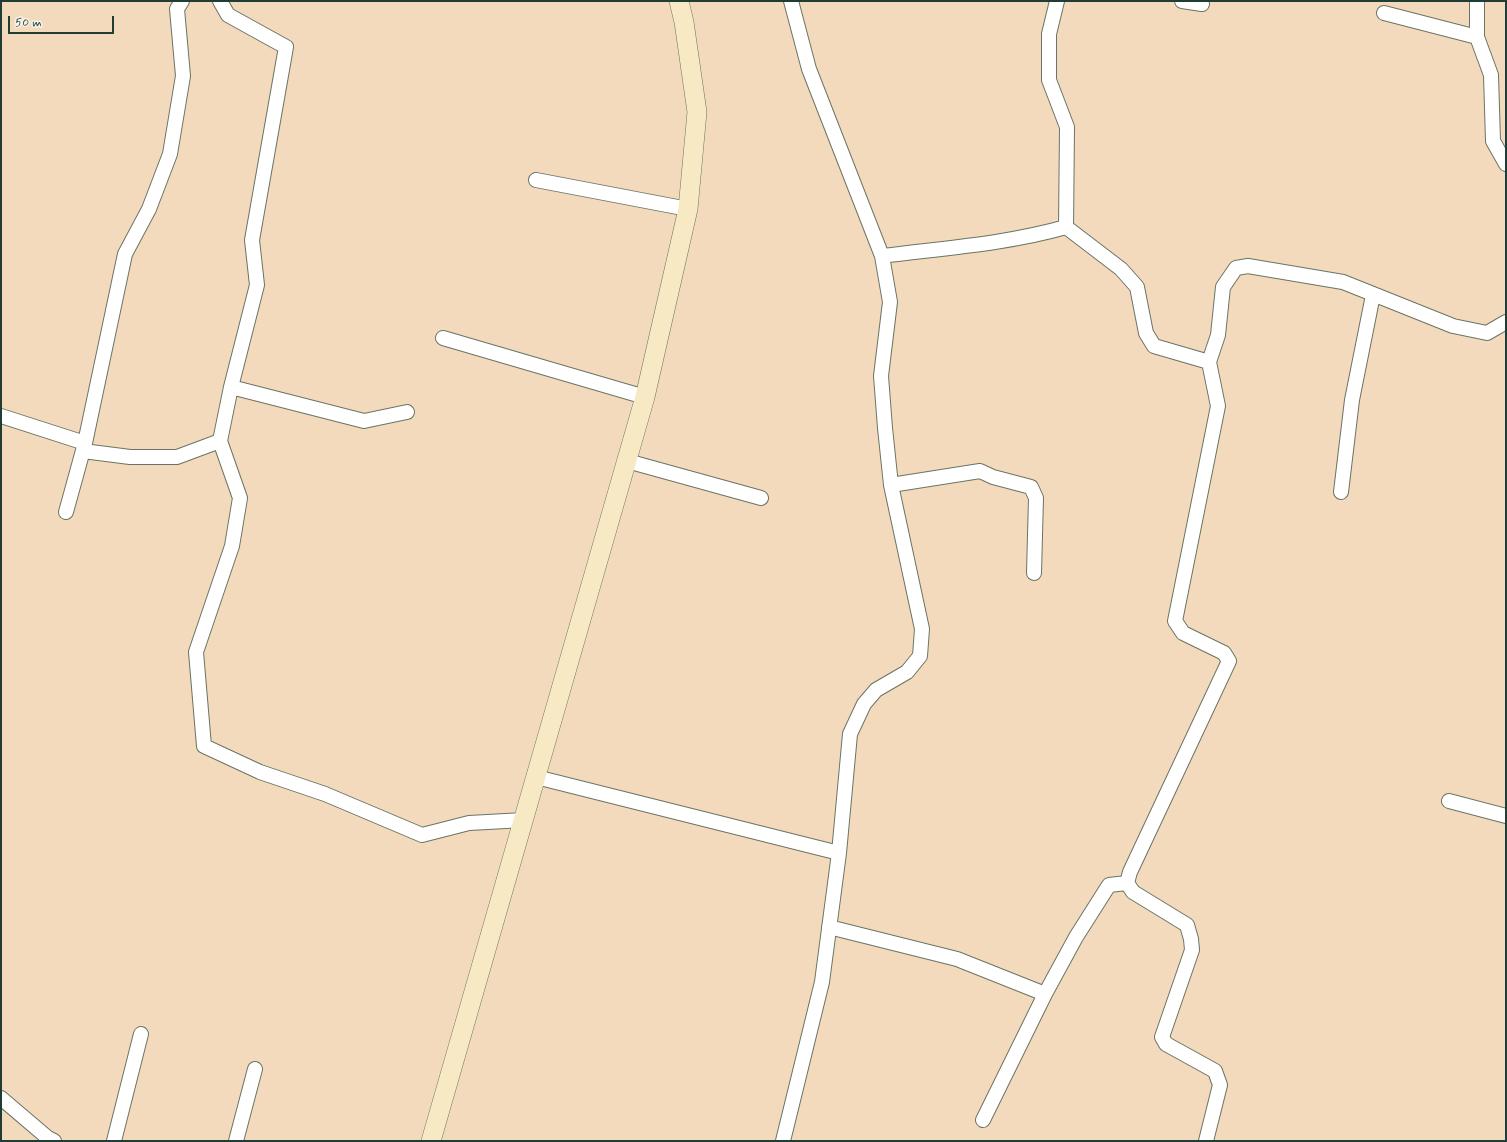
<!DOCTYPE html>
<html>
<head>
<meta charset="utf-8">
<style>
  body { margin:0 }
  #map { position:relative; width:1507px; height:1142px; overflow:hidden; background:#f4dabc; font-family:Mynerve,sans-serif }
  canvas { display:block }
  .frame { position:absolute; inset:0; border:2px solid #1f3d34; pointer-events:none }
  .scale { position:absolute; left:8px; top:16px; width:106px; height:18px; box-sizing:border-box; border:2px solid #1f3d34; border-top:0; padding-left:5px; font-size:12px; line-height:14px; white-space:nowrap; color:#1f3d34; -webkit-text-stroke:3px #f7f3e8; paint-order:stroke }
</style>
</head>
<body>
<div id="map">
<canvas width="1507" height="1142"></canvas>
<div class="frame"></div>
<div class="scale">50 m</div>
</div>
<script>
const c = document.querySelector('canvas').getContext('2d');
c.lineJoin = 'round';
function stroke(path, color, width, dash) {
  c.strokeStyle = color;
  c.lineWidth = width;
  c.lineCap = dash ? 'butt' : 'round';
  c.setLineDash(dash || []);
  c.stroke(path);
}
const street = new Path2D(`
  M220,1L228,15L286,47L252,240L257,285L231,387L220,441L240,498L232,546L196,652L204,746L260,772L325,794L422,835L469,823L524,820
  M1057,1L1049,34V80L1067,127L1066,227L1121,269L1137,287L1146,333L1154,346L1209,362
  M1182,1L1202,4
  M1477,1V37L1491,75L1493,141L1506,164
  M1384,13L1477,37
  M536,180L688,209
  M882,256C944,248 1006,244 1066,227
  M443,338L645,397
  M231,387L364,421L407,412
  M1,416L85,443
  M83,451L130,457H177L220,441
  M627,461L761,498
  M891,485L980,471L993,477L1031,487L1036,498L1034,573
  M1341,492L1352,400L1373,295
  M66,512L85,443L125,254L149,209L170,154L183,76L177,9L182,1
  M536,777L839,853
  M1449,801L1506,816
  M829,927L957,959L1045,994
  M1,1098L48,1138L54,1141
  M983,1120L1045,994L1076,937L1109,885L1127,883
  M114,1141L141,1034
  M236,1141L255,1069
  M783,1141L822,982L839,853L850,734L864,704L876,690L907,672L920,656L922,629L891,485L885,428L881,376L890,302L882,256L809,69L791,1
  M1206,1141L1220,1085L1215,1071L1166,1044L1162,1037L1192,950L1191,939L1187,925L1133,892L1127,883L1130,872L1229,661L1224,653L1183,633L1175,621L1218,406L1209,362L1218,335L1223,287L1236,268L1248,266L1343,282L1453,326L1487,333L1506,322`);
const secondary = new Path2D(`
  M431,1141L645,397L688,209L697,112L684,22L679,1`);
stroke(street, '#6a7464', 16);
stroke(secondary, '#6a7464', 20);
stroke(street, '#fff', 14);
stroke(secondary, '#f6e9c3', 19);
</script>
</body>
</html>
